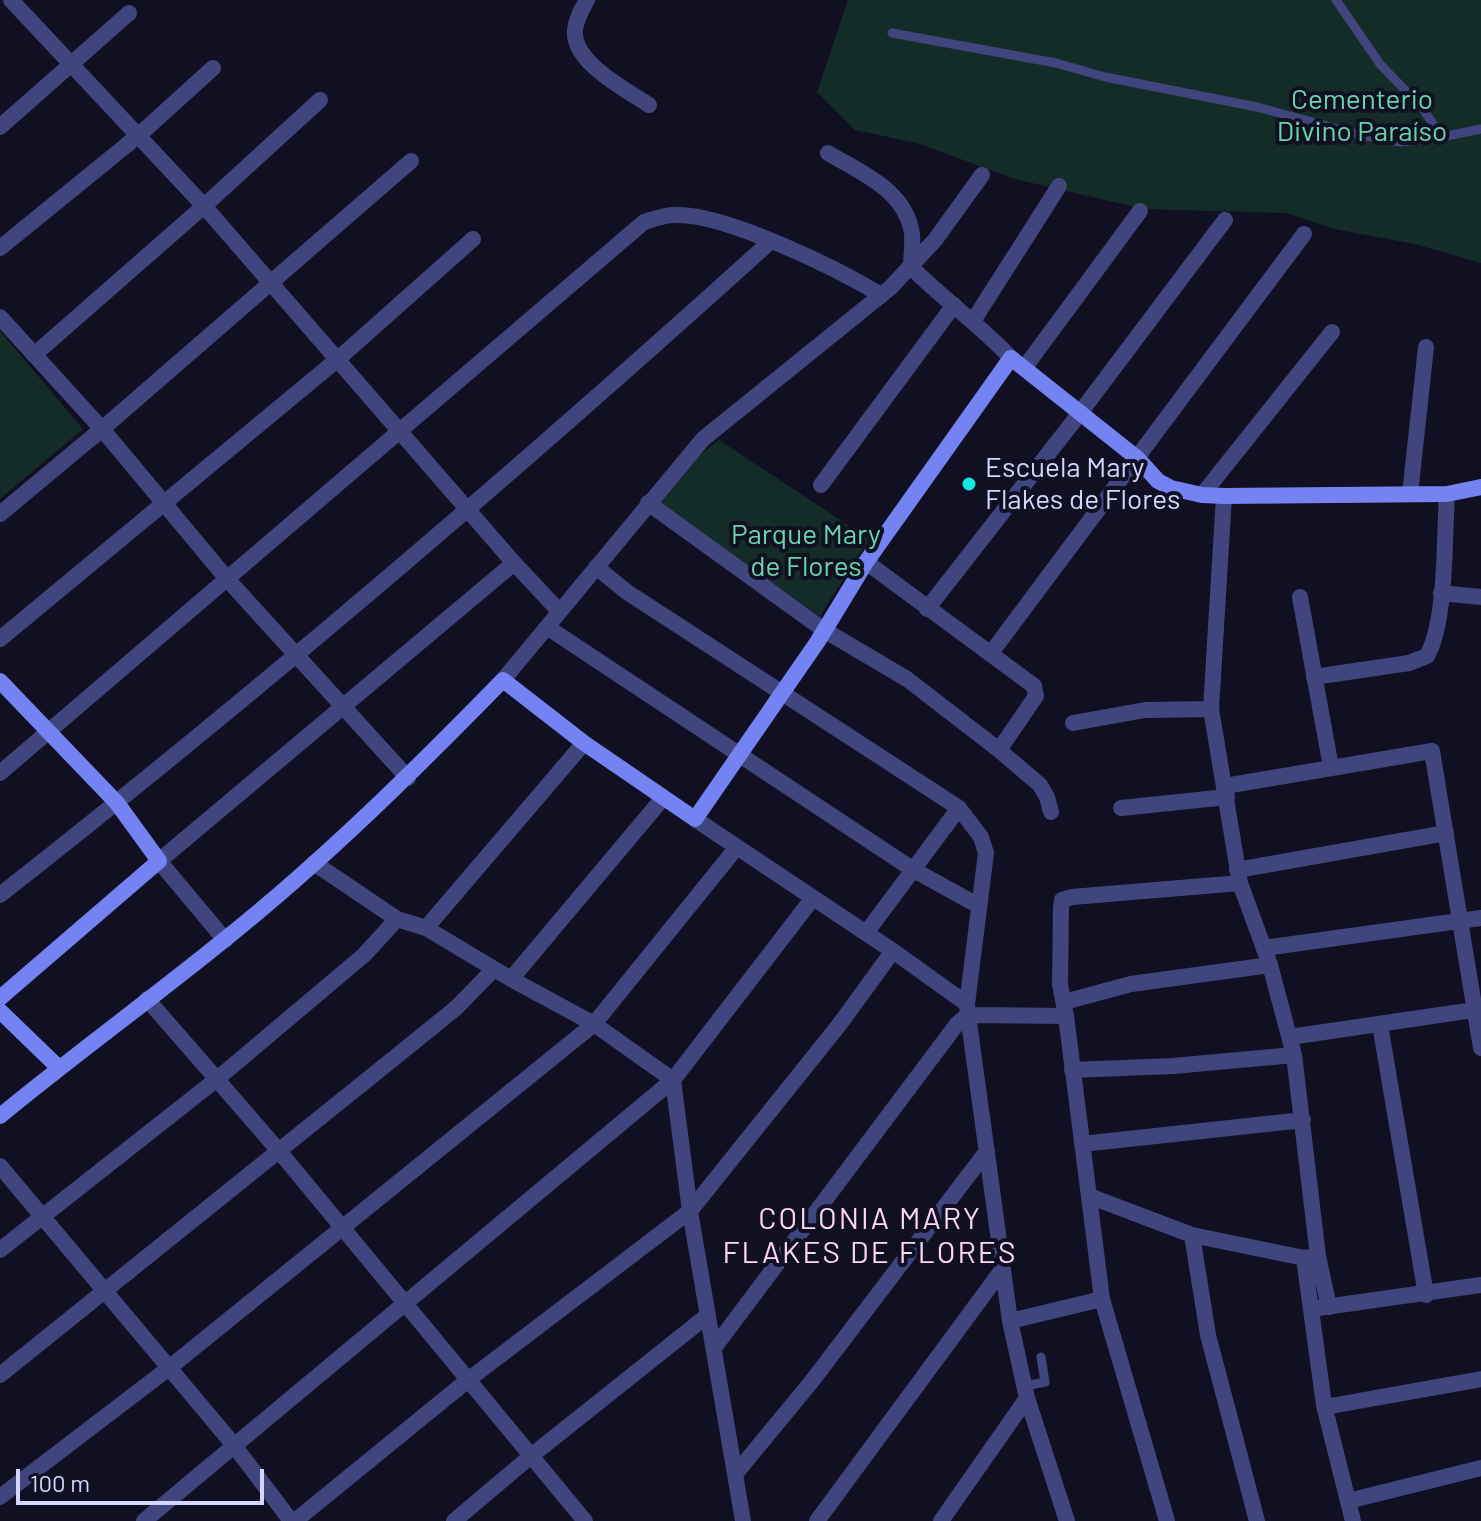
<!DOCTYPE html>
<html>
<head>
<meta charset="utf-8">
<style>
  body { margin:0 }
  #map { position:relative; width:1481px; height:1521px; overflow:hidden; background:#111022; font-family:Barlow,sans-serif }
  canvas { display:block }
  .scale { position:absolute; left:16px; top:1469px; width:248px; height:36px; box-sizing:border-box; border:4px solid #d5d6fb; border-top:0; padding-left:10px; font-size:24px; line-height:28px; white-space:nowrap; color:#d5d6fb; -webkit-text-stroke:6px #111022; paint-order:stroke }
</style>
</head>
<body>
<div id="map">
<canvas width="1481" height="1521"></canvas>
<div class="scale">100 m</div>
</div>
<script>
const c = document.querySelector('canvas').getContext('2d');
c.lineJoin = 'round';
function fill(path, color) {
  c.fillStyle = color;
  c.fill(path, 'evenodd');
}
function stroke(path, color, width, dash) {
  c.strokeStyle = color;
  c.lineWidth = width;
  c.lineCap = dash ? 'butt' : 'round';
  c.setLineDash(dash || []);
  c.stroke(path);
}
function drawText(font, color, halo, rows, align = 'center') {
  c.font = font + ' Barlow,sans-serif';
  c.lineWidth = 8;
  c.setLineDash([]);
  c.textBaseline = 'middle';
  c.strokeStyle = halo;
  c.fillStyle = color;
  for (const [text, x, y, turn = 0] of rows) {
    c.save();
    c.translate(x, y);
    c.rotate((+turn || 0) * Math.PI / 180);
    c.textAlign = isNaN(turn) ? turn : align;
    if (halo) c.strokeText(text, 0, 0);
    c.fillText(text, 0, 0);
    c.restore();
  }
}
const green = new Path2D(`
  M848,0H1481V263L1415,244L1334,229L1286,213L1144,209L1015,179L917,143L855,130L817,92Z
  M0,331L83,429L0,499Z
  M719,440L869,539L820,616L655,503L688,464Z`);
const lane = new Path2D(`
  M1336,0L1380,64L1423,109L1442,137
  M892,33L1056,63L1105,77L1257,107L1360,135L1400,142L1442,137L1481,129
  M1025,1386L1045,1382L1041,1357`);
const street = new Path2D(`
  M11,0L204,206L514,563L559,611
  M587,0C582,9 576,19 575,30C572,62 625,89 649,105
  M0,127L129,13
  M828,153C861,173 906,190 912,234C913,245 911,256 911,267C943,299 980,325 1011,358
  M0,248L139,135L213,68
  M0,317L102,429L228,580L408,778
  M973,321L1059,186
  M34,355L204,206L320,100
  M1025,367L1140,211
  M821,485L954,305
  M1410,494L1426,347
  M1202,495L1332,332
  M648,503L824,630L907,679L999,750L1040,785L1047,797L1051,812
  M0,514L102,429L411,161
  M866,562L1034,686L1036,696L999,750
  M596,567L627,592L959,808L981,837L986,853L967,1004L968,1015L1010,1321L1027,1398L1067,1521
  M1441,593L1481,597
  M1300,597L1331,767
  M927,609L1080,413L1225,220
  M547,627L912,869L979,906
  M0,639L338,359L473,239
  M991,653L1304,234
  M1314,677L1409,663L1427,656C1447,620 1444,537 1447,494
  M503,680L703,439L890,288L935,240L982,175
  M1073,723L1145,710L1211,709
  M0,773L644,222C654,219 665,215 674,215C723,212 838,269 881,295
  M1225,786L1432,751L1481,1048
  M1121,808L1227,797
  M695,819L893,951L967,1004
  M314,863L397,919L426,928L511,979L594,1024L673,1080L690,1211L743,1521
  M1237,870L1446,833
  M0,895C265,687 521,467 771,241
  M426,928L584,743
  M866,933L959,808
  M225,940L159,861L514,563
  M1264,948L1481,918
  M511,979L663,798
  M147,999L279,1151L585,1521
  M1064,1002L1131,984L1270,965
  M1380,1025L1426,1295
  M1290,1037L1481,1009
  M1072,1070L1173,1066L1294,1055
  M1082,1144L1303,1120
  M0,1166L233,1444L291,1521
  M1089,1196L1192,1235L1208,1335L1257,1521
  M1192,1235L1304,1258L1318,1256L1294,1055L1270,965L1240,883L1211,709L1224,496
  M0,1250L217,1079L364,955L397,919
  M1318,1256L1329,1307
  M1304,1258L1324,1405L1353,1521
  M1311,1309L1481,1285
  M1010,1321L1102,1299
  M714,1348L957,1024L968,1015L1066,1016
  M0,1375L388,1063L456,1008L494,969
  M1325,1407L1481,1379
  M737,1472L812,1381L987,1151
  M0,1497L169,1368L594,1024L737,847
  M1348,1501L1481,1468
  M144,1521L673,1080L813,898
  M295,1521L468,1380L690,1211L839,1025L893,951
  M454,1521L531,1456L708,1315
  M817,1521L1002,1270
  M941,1521L1027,1398
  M1167,1521L1102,1299L1066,1016L1060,984L1061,909L1062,900L1072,897L1240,883`);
const secondary = new Path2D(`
  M0,681L117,803L159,861L0,998
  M0,1011L59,1068
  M0,1116C73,1056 150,1000 224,940C323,861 414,771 503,680L584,743L695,819L818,641L866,562L1011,358L1137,458L1158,481L1171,488L1202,495L1224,496L1447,494L1481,487`);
const markers = [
  [969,484,8,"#16e7df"]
];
const parkNames = [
  ["Cementerio",1362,100],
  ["Divino Paraíso",1362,132],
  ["Parque Mary",806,535],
  ["de Flores",806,567]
];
const poiNames = [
  ["Escuela Mary",985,468],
  ["Flakes de Flores",985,500]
];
const neighbourhoodNames = [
  ["COLONIA MARY",870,1219],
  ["FLAKES DE FLORES",870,1253]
];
fill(green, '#142c28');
stroke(lane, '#40467d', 9);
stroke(street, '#40467d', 16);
stroke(secondary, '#7583f2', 16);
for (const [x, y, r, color] of markers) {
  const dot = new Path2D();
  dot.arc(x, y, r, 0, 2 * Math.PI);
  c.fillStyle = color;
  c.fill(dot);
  stroke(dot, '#111022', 3);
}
drawText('28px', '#68d4ab', '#111022', parkNames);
drawText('28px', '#d5d6fb', '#111022', poiNames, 'left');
c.letterSpacing = '2px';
drawText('30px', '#fbd7f3', '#111022', neighbourhoodNames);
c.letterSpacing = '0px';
</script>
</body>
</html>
